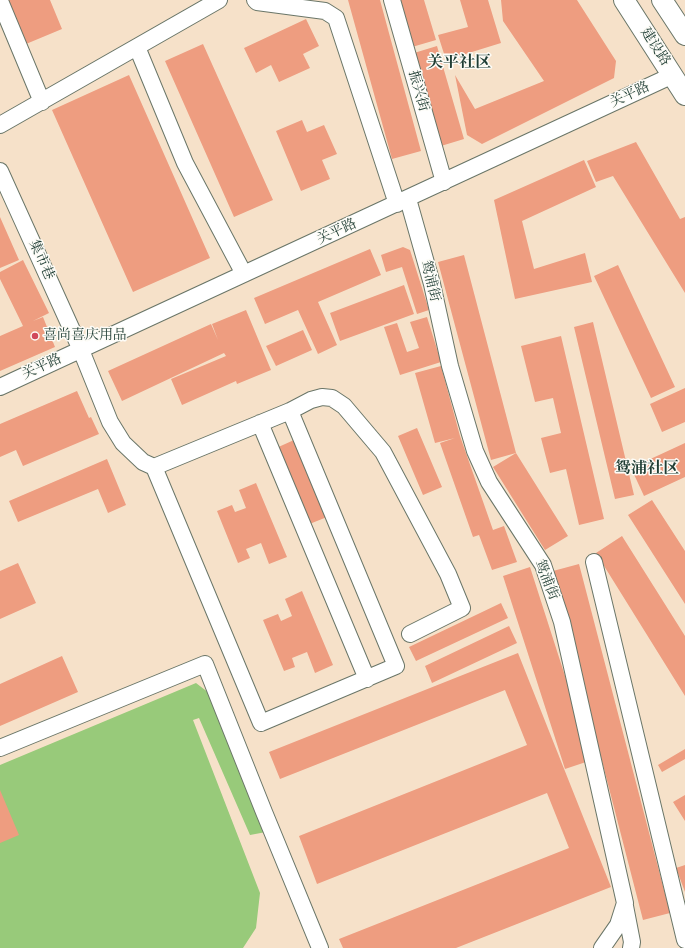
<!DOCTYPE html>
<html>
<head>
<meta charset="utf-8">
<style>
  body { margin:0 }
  canvas { display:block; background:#f6e1c9 }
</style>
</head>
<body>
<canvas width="685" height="948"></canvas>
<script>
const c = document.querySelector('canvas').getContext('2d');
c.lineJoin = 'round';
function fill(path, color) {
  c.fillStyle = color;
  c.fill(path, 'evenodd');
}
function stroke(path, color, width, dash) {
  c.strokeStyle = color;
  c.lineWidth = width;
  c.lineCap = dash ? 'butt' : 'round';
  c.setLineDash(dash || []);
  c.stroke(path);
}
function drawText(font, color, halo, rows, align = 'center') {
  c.font = font + ' Alegreya,"Noto Serif SC",serif';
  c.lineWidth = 3;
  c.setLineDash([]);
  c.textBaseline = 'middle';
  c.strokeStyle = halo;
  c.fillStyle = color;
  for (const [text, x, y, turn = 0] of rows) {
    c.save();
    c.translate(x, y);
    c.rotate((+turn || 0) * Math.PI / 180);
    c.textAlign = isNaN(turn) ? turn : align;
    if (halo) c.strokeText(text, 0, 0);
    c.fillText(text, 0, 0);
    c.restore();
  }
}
const green = new Path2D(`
  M196,683L209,693L266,832L250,835L199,718L193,720L260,893L256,928L243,948H0V765Z`);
const building = new Path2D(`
  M7,0H50L62,29L26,44Z
  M348,0H380L421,151L392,159Z
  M398,0H424L436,40L412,47Z
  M460,0H488L501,43L446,60L438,35L468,27Z
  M501,0H577L616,61L614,78L482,144L467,135L455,75L475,109L544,81L503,21Z
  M306,19L319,46L303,54L310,68L279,82L271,65L256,73L244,48Z
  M203,44L273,200L234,217L165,61Z
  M437,46L464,139L441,146L414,53Z
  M129,75L210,258L133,292L52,110Z
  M302,120L307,132L324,125L337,154L322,160L330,179L301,191L276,131Z
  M636,142L680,219L685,217V293L613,176L596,182L587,161Z
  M584,160L596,187L522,221L534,269L585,253L592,282L515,299L494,200Z
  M0,217L19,260L0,268Z
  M403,247L410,250L429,310L417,314L402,267L386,272L381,255Z
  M370,249L381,275L318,302L337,345L318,354L298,310L265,324L254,298Z
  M464,255L516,453L491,460L438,262Z
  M23,260L49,313L33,321L43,317L55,347L0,371V336L23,326L0,279V272Z
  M618,265L675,387L651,398L594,276Z
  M404,285L414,314L340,341L330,313Z
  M246,310L271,370L237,384L236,381L182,405L171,379L226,356L224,353L122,401L108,371L211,324L218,340L212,324Z
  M427,317L441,362L400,375L384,327L397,323L407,352L419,348L410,322Z
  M593,322L634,495L615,499L574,327Z
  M303,330L312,350L276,366L266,346Z
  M561,336L604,519L579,525L566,469L550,473L541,438L561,433L553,398L535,402L521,346Z
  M441,366L460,436L493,530L504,526L517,562L492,570L479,535L473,537L440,443L455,438L435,443L415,373Z
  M685,388V422L662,432L650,404Z
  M77,391L89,418L91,417L99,434L23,466L16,450L0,457V424Z
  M417,428L442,487L423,495L398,436Z
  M294,440L327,517L307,525L274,449Z
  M685,443V477L644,496L631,468Z
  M516,453L568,536L545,550L493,467Z
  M107,459L126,505L108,513L98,489L18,522L9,501Z
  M256,483L287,557L269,564L261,543L246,549L250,558L238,563L217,511L232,505L235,512L246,508L239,490Z
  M652,500L685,551V604L628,515Z
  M622,536L685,636V696L596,553Z
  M18,563L36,603L0,619V571Z
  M579,564L670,913L643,920L553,571Z
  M530,567L592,760L565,769L503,576Z
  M302,591L333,665L315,673L307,652L292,658L295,667L284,671L263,620L278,614L281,621L292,616L285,599Z
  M501,603L508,618L416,661L409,647Z
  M509,626L517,643L432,683L425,666Z
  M518,653L611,887L456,948H343L339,939L569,848L547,793L317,884L299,836L527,745L505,690L280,779L269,752Z
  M62,656L78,692L0,726V684Z
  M685,749V759L662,772L658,765Z
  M0,790L19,835L0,843Z
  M685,795V821L673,802Z
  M685,865V892L676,868Z`);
const minor = new Path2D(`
  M255,0L257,2L325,11L336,18L397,204
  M392,0L444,182
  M0,1L42,102
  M137,47L185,163L244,274
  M0,125L219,0
  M0,171L81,350L110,422L123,443L143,462L154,467L261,723L396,666L290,411L154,467
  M408,199L432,284L450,366L475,451L489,482L543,565L562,622L625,903L618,925L602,948
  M0,387L673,75
  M290,411L311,400L322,397L332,398L344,406L383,452L448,574L462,608L410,634
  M260,423L367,679
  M594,562L685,940
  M0,748L205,664L264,812L320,948
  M625,906L632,942L631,948`);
const major = new Path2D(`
  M624,0L685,95
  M662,0L685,35`);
const markers = [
  [35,336,4,"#d1495b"]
];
const streetNames = [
  ["建设路",655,47,57],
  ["振兴街",418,91,74],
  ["关平路",630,95,-25],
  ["关平路",337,232,-25],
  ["集市巷",41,260,66],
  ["鸳浦街",430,281,76],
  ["关平路",42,367,-25],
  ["鸳浦街",546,580,68]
];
const poiNames = [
  ["喜尚喜庆用品",43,336]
];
const quarterNames = [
  ["关平社区",459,63],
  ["鸳浦社区",647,469]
];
fill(green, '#98ca7a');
fill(building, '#ee9d80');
stroke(minor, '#6a7668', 18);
stroke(major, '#6a7668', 22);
stroke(minor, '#fff', 16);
stroke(major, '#fff', 20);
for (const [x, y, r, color] of markers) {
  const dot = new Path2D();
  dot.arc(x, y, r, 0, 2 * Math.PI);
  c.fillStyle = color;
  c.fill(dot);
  stroke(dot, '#fdfcf7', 1.5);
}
drawText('14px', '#1f3d34', '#fdfcf7', streetNames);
drawText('14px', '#1f3d34', '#fdfcf7', poiNames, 'left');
drawText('bold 16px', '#1f3d34', '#fdfcf7', quarterNames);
</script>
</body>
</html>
